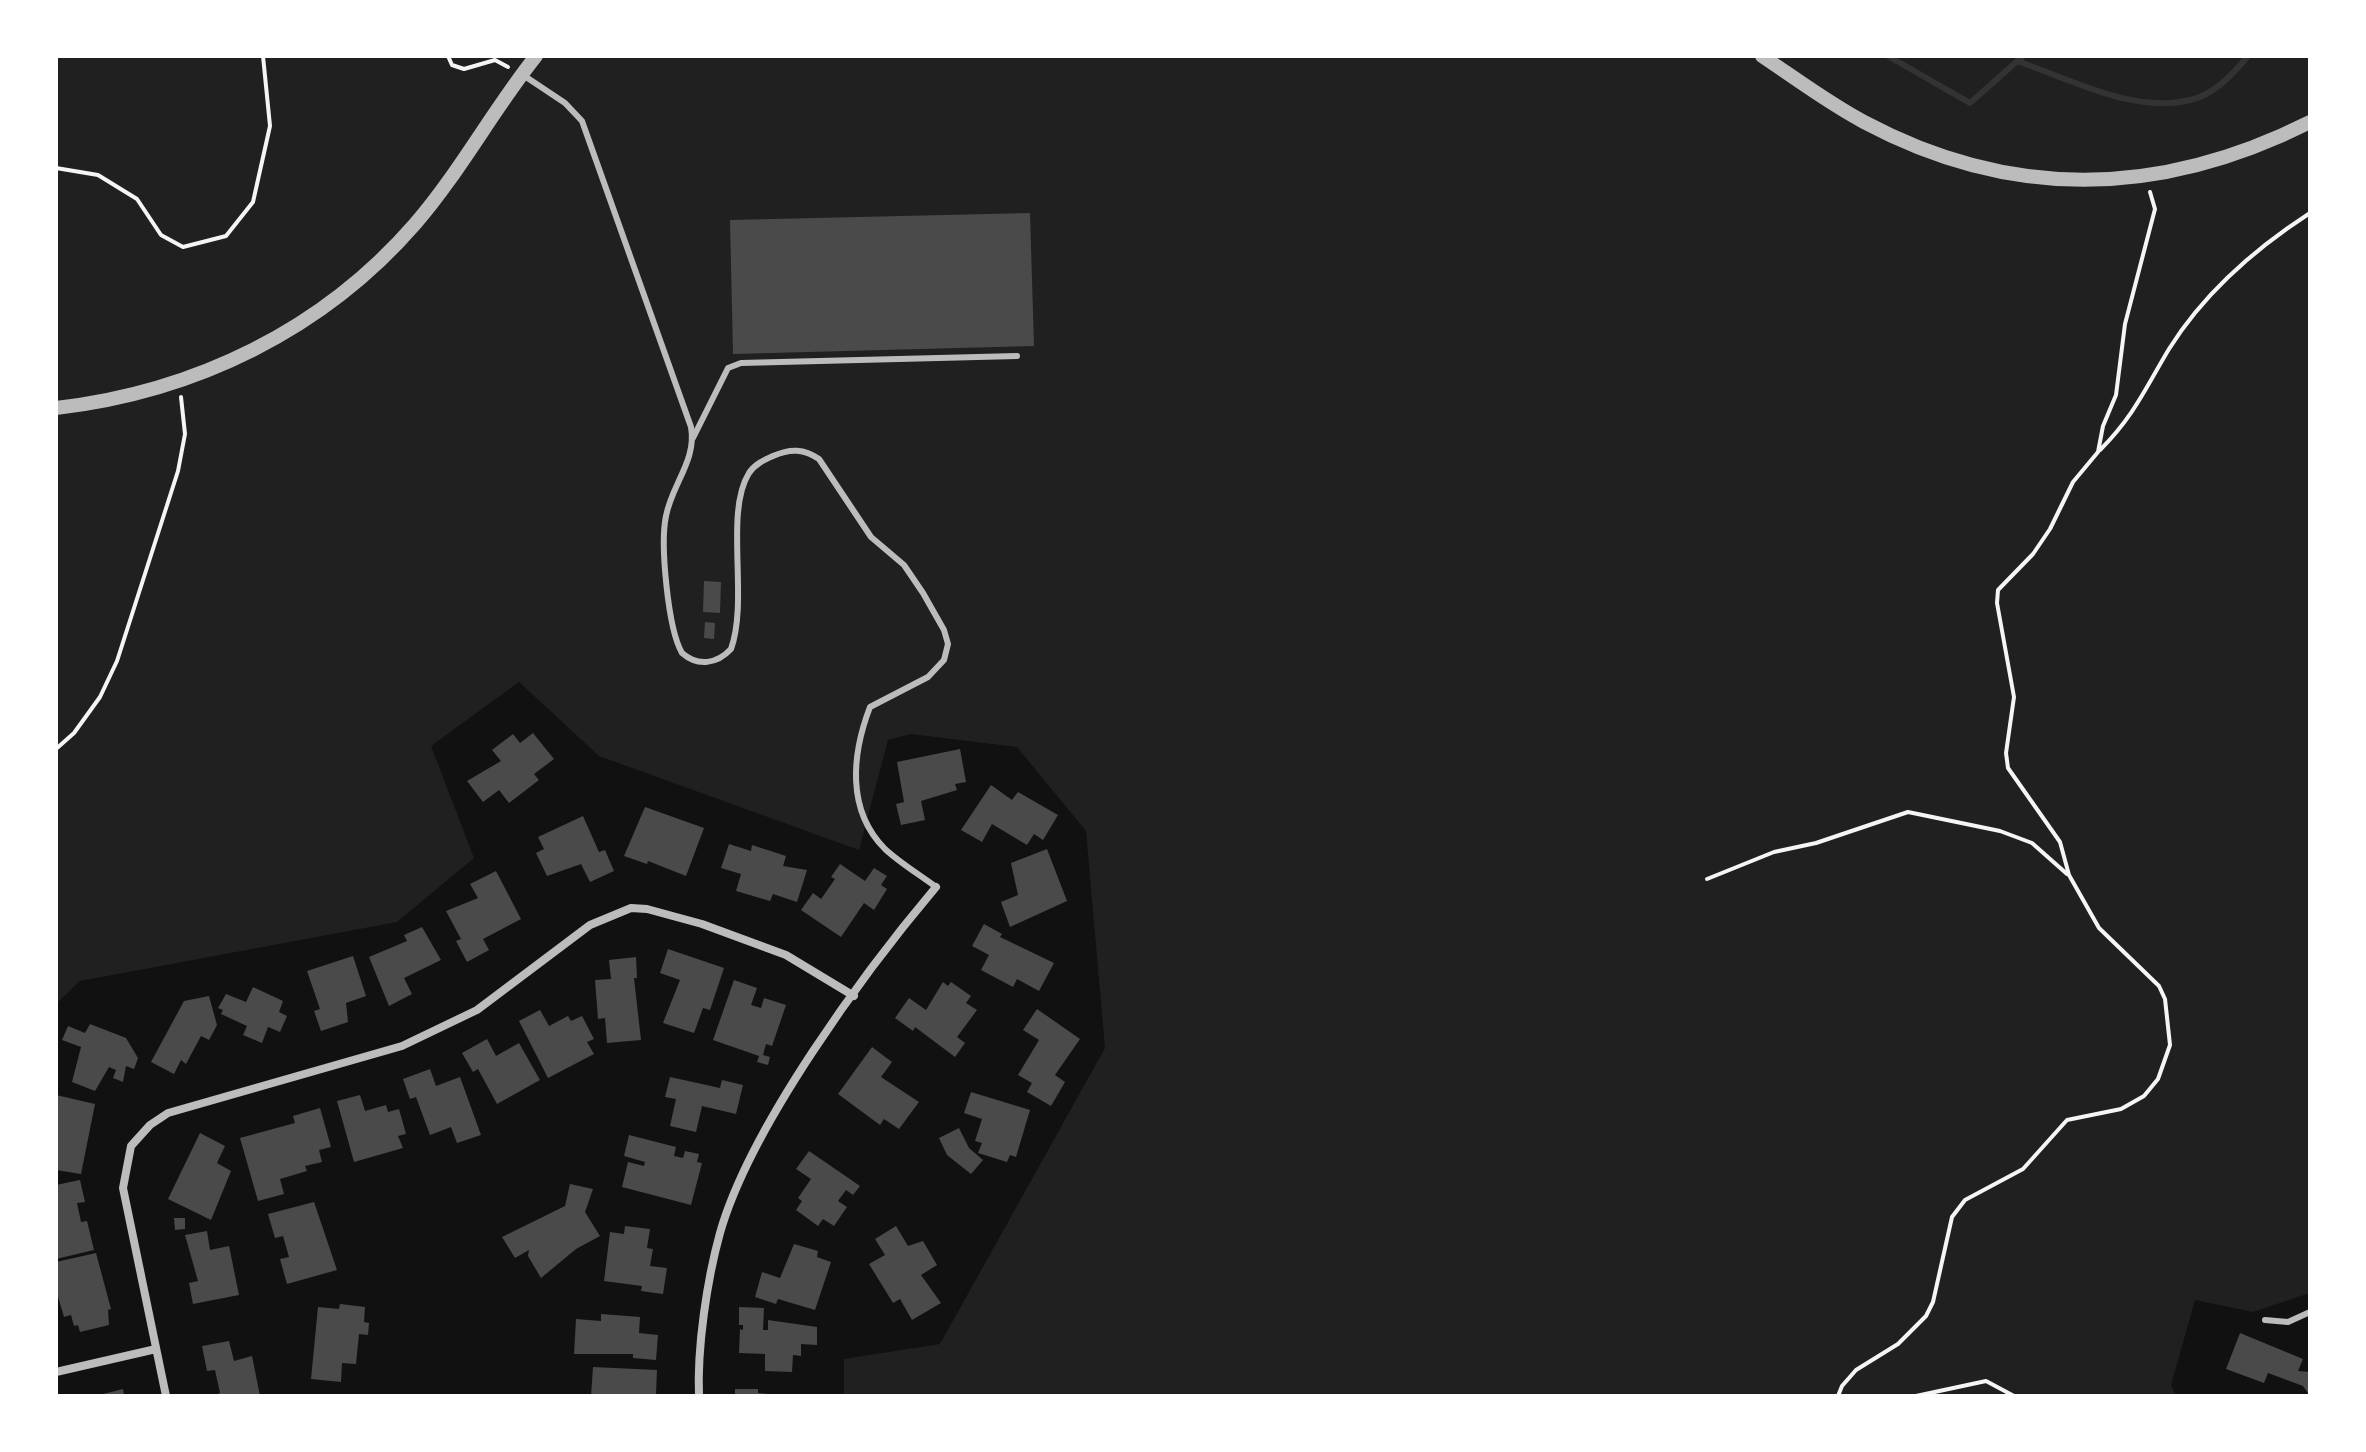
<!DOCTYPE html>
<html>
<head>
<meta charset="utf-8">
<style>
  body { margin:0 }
  #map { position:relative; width:2366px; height:1452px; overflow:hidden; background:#111; font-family:"Alegreya Sans",sans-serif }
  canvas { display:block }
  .frame { position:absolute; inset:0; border:58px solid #fff; pointer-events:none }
</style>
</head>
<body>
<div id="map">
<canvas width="2366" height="1452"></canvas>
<div class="frame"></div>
</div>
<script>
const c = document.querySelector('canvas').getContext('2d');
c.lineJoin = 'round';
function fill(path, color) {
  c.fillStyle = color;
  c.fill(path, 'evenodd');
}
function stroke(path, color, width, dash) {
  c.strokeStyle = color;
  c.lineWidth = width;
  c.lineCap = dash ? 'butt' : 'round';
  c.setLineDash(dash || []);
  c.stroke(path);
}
const green = new Path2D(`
  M56,56H2310V1293L2253,1312L2195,1300L2171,1385L2176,1396H844V1359L940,1344L1105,1048L1086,831L1017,747L911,734L888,740L859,850L599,756L519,682L431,746L474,858L397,922L80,981L56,1004Z`);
const stream = new Path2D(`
  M1888,56L1970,103L2023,56
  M2017,61C2070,79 2133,114 2190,100C2214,95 2233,74 2248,56`);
const building = new Path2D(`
  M1030,213L1034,346L733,354L730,220Z
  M704,581L721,582L720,613L703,612Z
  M705,622L715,623L714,639L704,638Z
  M533,733L554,759L534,774L539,780L509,803L499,790L483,802L467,781L501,761L492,750L513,734L520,743Z
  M960,749L966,782L955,784L957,790L921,801L925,820L901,825L896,804L904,802L897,762Z
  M991,785L1012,800L1018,792L1058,815L1043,840L1034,834L1027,845L992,824L982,842L961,830Z
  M645,807L704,828L686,876L648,861L647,864L624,856Z
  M583,816L599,852L605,850L614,871L590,882L581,864L547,876L536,853L544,849L538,837Z
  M729,844L751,851L752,845L786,856L783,866L807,870L797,902L773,894L770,901L736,891L741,874L721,868Z
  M1047,849L1067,901L1010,927L1001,902L1018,895L1011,863Z
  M840,864L865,881L874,868L887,876L881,885L887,889L874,910L864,903L841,937L801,910L813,893L821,899L835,879L831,877Z
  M496,871L521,919L483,939L489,950L467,962L456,941L461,939L446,911L478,898L470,884Z
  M984,924L1002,934L1000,937L1054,963L1039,991L1017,979L1013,987L981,970L989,955L972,946Z
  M422,927L441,960L404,978L412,994L389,1006L369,957L407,941L404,935Z
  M668,949L724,968L710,1010L703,1008L694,1033L663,1023L680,980L660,973Z
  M353,956L366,996L346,1003L348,1022L321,1031L314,1011L320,1009L307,971Z
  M636,957L637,978H634L641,1040L607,1043L605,1018L598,1019L595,980L611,979L609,960Z
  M734,980L757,988L751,1005L761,1008L764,998L786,1005L772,1046L766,1044L763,1055L770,1057L768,1065L757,1062L759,1056L713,1040Z
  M943,982L948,986L951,982L971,996L966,1003L977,1010L957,1037L965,1043L955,1057L915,1027L913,1031L895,1018L909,998L926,1010Z
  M253,987L283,1001L279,1012L287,1016L280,1032L268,1027L262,1043L243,1035L247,1026L221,1014L223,1010L218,1008L226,994L246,1002Z
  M209,996L217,1025L209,1040L201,1036L186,1064L181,1060L174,1074L151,1062L184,1001Z
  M1037,1009L1080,1039L1055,1075L1065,1082L1051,1106L1027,1092L1032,1083L1018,1075L1039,1040L1023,1030Z
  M540,1010L549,1026L568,1016L571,1021L582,1016L594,1039L587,1042L594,1054L548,1078L519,1021Z
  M90,1024L126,1038L138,1058L134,1069L126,1066L123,1082L113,1078L116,1070L109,1067L95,1091L72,1082L81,1047L62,1040L68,1026L85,1033Z
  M487,1039L496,1056L519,1043L540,1080L497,1104L478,1069L473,1072L462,1053Z
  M872,1047L892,1062L881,1077L919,1102L899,1129L884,1119L880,1125L838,1094Z
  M430,1069L436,1086L460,1077L481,1135L457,1143L451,1127L430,1135L416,1097L410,1099L403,1079Z
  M670,1077L720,1088L722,1080L743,1085L736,1114L702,1106L696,1132L670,1126L676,1099L665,1097Z
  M971,1092L1030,1110L1016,1157L1010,1155L1007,1162L978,1153L982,1143L975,1141L982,1119L964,1113Z
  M56,1095L95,1104L81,1174L56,1170Z
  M360,1095L365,1111L386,1105L388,1112L399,1109L406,1134L398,1136L403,1148L354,1162L337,1101Z
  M320,1108L331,1147L319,1150L322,1162L305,1166L307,1171L280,1179L284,1194L258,1201L240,1138L295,1123L293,1116Z
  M959,1128L969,1148L983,1160L971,1174L947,1155L939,1138Z
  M200,1133L225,1146L217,1163L231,1171L211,1220L168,1199Z
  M629,1135L676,1147L674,1156L683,1158L685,1151L699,1154L697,1162L702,1163L691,1205L622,1187L628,1162L644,1166L645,1162L624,1156Z
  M809,1151L860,1186L853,1195L846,1190L838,1201L847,1207L834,1226L823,1219L818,1226L796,1210L802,1201L798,1198L811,1179L796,1169Z
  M80,1180L85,1202L77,1203L81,1222L87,1221L94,1250L56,1259V1185Z
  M570,1184L593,1189L585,1212L600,1236L576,1249L541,1278L528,1256L529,1250L515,1258L502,1237L565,1206Z
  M314,1202L337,1270L287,1284L280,1259L289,1257L283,1236L275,1238L268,1214Z
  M174,1218H185V1229L175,1230Z
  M625,1226L650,1229L647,1248L653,1249L650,1266L667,1268L663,1294L641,1291L642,1286L604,1281L610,1232L624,1234Z
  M896,1226L908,1246L923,1241L937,1265L921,1275L941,1303L912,1320L900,1299L893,1303L869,1264L885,1255L875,1239Z
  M207,1231L210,1250L229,1246L239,1295L193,1304L189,1283L198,1281L185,1235Z
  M794,1244L818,1251L817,1257L831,1262L815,1310L778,1299L776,1304L755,1297L762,1272L780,1278Z
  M96,1253L111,1309L108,1310L109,1325L80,1332L78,1325L74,1326L71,1315L64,1317L56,1290V1262Z
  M340,1304L365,1307L364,1322L369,1323L368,1335L359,1334L356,1364L342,1363L341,1382L311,1379L318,1307L339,1309Z
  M739,1307L764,1308L763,1330H768V1320L817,1327V1345L801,1344V1356L793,1355L792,1372L765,1371V1354L739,1353L740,1329L743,1330V1325H739Z
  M601,1314L640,1317L639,1333L658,1335L656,1360L633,1358V1354H574L576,1319L601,1321Z
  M2240,1333L2303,1359L2298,1371L2310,1372V1396L2303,1386L2268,1373L2264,1383L2226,1369Z
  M229,1341L234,1361L252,1356L260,1396H213L220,1393L215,1370L207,1371L202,1346Z
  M593,1367L657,1370L656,1394L591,1396Z
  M123,1389L124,1396H99V1395Z
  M735,1389H758V1393L788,1396H735Z`);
const path = new Path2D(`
  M448,56L452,65L464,69L495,60L508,67
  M56,168L98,175L137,199L161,235L183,247L226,236L253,202L270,126L263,56
  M2100,450C2134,416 2145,389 2169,349C2204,293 2256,248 2310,213
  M56,749L74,733L100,697L117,661L178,471L185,434L181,397
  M1707,879L1774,852L1816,843L1908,812L2000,831L2032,843L2067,874
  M1838,1396L1842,1386L1856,1370L1898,1344L1926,1316L1933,1302L1952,1217L1965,1200L2023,1169L2067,1120L2121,1109L2144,1096L2158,1079L2170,1045L2165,999L2159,986L2099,928L2069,875L2060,842L2008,768L2006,753L2014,697L1997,603L1998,590L2033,554L2050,529L2073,482L2098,452L2103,426L2116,395L2125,324L2155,209L2150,192
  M1916,1396L1986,1381L2014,1396`);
const service = new Path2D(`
  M523,75L565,103L582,121L691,427C697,460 672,484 666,516C660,544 668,629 682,653C698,667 717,664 731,649C749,599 724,513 749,473C755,464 764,460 773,456C791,448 804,449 819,459L871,537L904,565L923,593L944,630L948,644L944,660L928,677L870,707C852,754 846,810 885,849C900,863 920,875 936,887
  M693,438L728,368L741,363L1017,356
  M2265,1320L2288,1322L2310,1312`);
const minor = new Path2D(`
  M56,1372L156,1349
  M166,1396L123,1188L131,1146L150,1125L168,1113L402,1046L477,1010L590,925L631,908L647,909L702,924L786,955L854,996
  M699,1396C697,1347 707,1280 720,1233C750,1127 865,971 936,887`);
const tertiary = new Path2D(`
  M1762,56C1795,78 1828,103 1864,122C2012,201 2161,197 2310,122
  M56,408C195,392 323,330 415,224C460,172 493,110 536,56`);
fill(green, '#202020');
stroke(stream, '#333', 6);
fill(building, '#4a4a4a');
stroke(path, '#f5f5f5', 4);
stroke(service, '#bcbcbc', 6);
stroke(minor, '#bcbcbc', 8);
stroke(tertiary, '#bcbcbc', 14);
</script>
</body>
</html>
